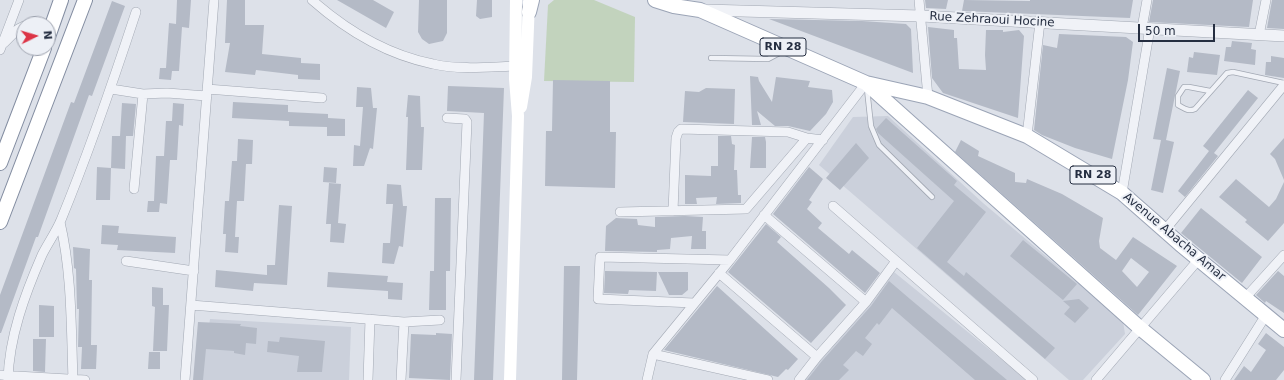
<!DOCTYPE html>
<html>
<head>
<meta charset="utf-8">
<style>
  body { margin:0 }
  #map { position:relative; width:1284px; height:380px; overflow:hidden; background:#dde1e9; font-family:"DejaVu Sans",sans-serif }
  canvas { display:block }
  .north { position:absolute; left:16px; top:16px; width:40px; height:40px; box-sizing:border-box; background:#edf0f6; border:1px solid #9da2ae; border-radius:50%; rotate:85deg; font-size:11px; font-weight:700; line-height:16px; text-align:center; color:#252e41 }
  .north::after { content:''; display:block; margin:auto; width:14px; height:18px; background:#dc3446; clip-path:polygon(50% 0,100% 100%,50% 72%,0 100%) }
  .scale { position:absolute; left:1138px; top:24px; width:77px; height:18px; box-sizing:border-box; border:2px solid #252e41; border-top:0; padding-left:5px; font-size:12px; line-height:14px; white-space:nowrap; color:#252e41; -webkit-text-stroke:3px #edf0f6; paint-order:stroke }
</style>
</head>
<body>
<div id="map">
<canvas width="1284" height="380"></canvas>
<div class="north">N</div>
<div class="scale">50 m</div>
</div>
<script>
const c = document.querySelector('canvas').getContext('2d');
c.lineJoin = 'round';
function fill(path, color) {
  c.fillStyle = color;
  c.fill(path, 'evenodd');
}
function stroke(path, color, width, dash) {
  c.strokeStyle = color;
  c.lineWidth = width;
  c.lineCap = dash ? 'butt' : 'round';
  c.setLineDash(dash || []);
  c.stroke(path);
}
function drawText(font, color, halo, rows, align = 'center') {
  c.font = font + ' "DejaVu Sans",sans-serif';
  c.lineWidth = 4;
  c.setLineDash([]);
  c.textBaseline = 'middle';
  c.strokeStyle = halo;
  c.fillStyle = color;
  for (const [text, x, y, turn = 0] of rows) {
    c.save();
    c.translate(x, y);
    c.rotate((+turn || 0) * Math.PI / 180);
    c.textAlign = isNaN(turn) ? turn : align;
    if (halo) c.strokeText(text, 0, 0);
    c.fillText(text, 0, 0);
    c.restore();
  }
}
const built = new Path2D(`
  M888,116L983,203L1123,321L1125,334L1083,380H1069L819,165L853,117Z
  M894,272L1027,380H803L821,357L869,304Z
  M210,319L351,327L349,380H201Z`);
const green = new Path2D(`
  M554,0H594L635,17L634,82L544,81L548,5Z`);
const building = new Path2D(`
  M177,0H191L189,28L182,27L179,71H172L171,80L159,79L160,68H166L169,23L176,24Z
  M227,0H245V25H264L262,54L301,58V63L320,64V80L298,79V75L256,70L255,75L225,72L230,43H225Z
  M337,0H373L394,12L386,28Z
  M419,0H447V33L443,41L429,44L422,39L418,32Z
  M477,0H492V17L480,19L476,16Z
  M925,0H948L946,9L926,8Z
  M964,0L1030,1V0H1133L1130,18L962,11Z
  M1153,0H1253L1249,27L1149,22Z
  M1272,0H1284V29L1267,28Z
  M112,1L125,6L92,96L89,95L38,237H36L1,333H0V295L71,102L74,103Z
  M769,19L862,21L906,24L911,29L913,73Z
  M928,27L954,30V38H957L959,69L986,70L985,55L986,30H1003V32L1019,30L1024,36L1018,118L943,93L932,78Z
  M1059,34L1126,37L1133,42L1128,80L1112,159L1075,148L1042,135L1034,130L1043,45L1057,48Z
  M1232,41L1252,43L1251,49L1256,50L1255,65L1224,61L1226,47H1231Z
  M1194,52L1220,55L1217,75L1187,72L1189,57L1193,58Z
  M1271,56L1284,58V78L1265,75L1266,62H1271Z
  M1167,68L1180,71L1166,140L1174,142L1163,193L1151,190L1161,140L1153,139Z
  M750,76L758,77L759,81L772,102L776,77L810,81L808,87L832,90L833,102L826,114L810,131L788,126H775L757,111L761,125H752Z
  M553,80L610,81V132H616L615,188L545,186L546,131H552Z
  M448,86L504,88L493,380H474L484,113L447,111Z
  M357,87L371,88L373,108H377L373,149L370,148L364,166H353L354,145L360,146L363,107H356Z
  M706,88L735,89L734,124L683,122L685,91L699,92Z
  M1248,90L1258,98L1214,153L1218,156L1185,197L1178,191L1209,151L1203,146Z
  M408,95L420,96L421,127H424L422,170H406L408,117H406Z
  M233,102L288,105V112L328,114V118L345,119V136H327V127L289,126V121L232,118Z
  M122,103L136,104L133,136H120Z
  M173,103L184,104L183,126L179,125L177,160H170L167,204L160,203L159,212H147L148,201H154L156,156H164L166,121H172Z
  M886,118L957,181L954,185L986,212L947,262L964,276L966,272L1055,348L1045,359L917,248L954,201L878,133L876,129Z
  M112,136H126L125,169L111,168L110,200H96L97,167L111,168Z
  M718,136H731L732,144L735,145L734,170H737L738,195H741V203L716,204L717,197L696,198L697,204H685V175L711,176V166H718Z
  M752,137H765L766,142V168H750Z
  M1284,138V180L1275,159L1270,154Z
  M238,139L253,140L252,164H246L244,201H237L235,237H239L238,253L225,252L226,234H223L225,201H229L232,161H237Z
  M961,140L979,151L978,156L1015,173V182L1026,183L1027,179L1062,194L1103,218L1099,241L1100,248L1116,260L1133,237L1177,266L1138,315L955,152ZM1131,258L1149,272L1137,287L1122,271Z
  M856,143L869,158L840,190L826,178Z
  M324,167L337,168L336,183L323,182Z
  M809,167L823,179L809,200L812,202L807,209L822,223L818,228L849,254L852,250L880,273L865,293L773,214Z
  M1236,179L1269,207L1276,199L1284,182V223L1268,241L1245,222L1247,220L1219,197Z
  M329,183L341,184L338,223L346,224L344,243L330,242L331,224H326Z
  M387,184L401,185L403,206H407L403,247L399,246L394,264L382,263L383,243H390L393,204H386Z
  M435,198H451L450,271H446V310H429L430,271H434Z
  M279,205L292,206L287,285L254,283L253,291L215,287L216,270L267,275V265H275Z
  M1201,208L1262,257L1242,283L1181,233Z
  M685,216L703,217L702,231H706V249H691L692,236L671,238L670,249L657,250V252L605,251L606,226L616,218L637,219L638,225L655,227V217Z
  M766,224L781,237L777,242L829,288L846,305L811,343L728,272Z
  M102,225L119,226L118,233L176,237L175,253L117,250L118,245L101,244Z
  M1023,240L1077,284L1063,300L1010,256Z
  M73,247L90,249L89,280H92L91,345H97L96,369H81L82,347H78L79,309H77L76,269L74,268Z
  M564,266H580L577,380H562Z
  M605,271L657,272L656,291L629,290L628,294L604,293Z
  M1278,271L1284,276V313L1266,301L1265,303L1256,295Z
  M328,272L388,276L387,282L403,283L402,300L388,299V291L327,287Z
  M658,272H688V290L682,295H669Z
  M889,281L910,299L1007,380H975L892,308L879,325L877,323L865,338L872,344L863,356L856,351L843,365L849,370L839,380H807L822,361L871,306Z
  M717,286L798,359L788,370L786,369L778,377L664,350Z
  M152,287L163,288V305H169L167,351H153L155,307L152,306Z
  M1079,299L1089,308L1075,323L1064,314L1070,307L1063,301Z
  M39,305L54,306V337H39Z
  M198,322L241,324L240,326L257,328L256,344L246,343L245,355L234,353V351L206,349L203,380H193Z
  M436,333L452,334L450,380L409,378L411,334L436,335Z
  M1266,333L1284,347V370L1276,380H1234L1244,366L1251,372L1266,350L1258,344Z
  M280,337L325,341L322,372H297L299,356L267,352L268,341L279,342Z
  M33,339H46L45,372L33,371Z
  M149,352H160V369H148Z`);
const service = new Path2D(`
  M711,58L768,59L785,50
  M867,89L871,126L879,145L932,197
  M1210,91L1189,87H1184L1178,96V105C1184,108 1188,112 1195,109L1227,73L1233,72L1284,83`);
const minor = new Path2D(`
  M312,0C346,30 388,55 433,64C459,70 489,67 515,66L521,65
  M919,0L928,97
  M29,24H37
  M1142,28L1147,0
  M1259,35L1266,0
  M4,43L18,29L24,26
  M0,50L19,0
  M111,89L143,94L134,189
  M207,89L322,98
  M143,94L167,93L207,96
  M447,118L465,119L467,122L456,380
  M1027,136L1040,22
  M1122,193L1150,28
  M833,206L1033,380
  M673,211L676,138L678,132L681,129L788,132L807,138
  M620,212L746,209L807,138L823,140
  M764,215L866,302
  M60,222C72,273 71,327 73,379
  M1165,230L1284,85
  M126,261L194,271
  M719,273L817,357
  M1246,297L1284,255
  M694,303L598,299L600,257L730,260
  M191,305L404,322L440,320
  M653,354L768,380
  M0,375L85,380
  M8,380C9,337 25,294 42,255C48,243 56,232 61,220C89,152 113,82 136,12
  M185,380L214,0
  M368,380L370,319
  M401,380L404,322
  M647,380L653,354L730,260L866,83
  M799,380L817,357L866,302L896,261
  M1096,380L1199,259
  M1225,380L1266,315`);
const tertiary = new Path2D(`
  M705,10L921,16L1284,36`);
const secondary = new Path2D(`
  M521,107L526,77L529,2
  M510,380L518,116L515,79L516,0`);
const primary = new Path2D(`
  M655,0L674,6L700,10L866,83L928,97L1027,136L1122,193L1180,244L1284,330
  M529,12L532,0
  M867,84L1140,328L1203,380`);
const trunk = new Path2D(`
  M48,37L61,0
  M0,163L44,48
  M0,222L85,0`);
const shields = [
  [783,47,46],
  [1093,175,46]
];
const shieldNames = [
  ["RN 28",783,47],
  ["RN 28",1093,175]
];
const streetNames = [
  ["Rue Zehraoui Hocine",992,20,3],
  ["Avenue Abacha Amar",1174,237,40]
];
fill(built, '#cbd0db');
fill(green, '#c2d3bd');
fill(building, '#b4bac6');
stroke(service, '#a2a8b3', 6);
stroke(minor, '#a2a8b3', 10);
stroke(tertiary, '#a2a8b3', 12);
stroke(primary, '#9ba4b6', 16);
stroke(trunk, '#838da1', 16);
stroke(service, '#f0f2f7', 4.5);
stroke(minor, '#f0f2f7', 9);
stroke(tertiary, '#f0f2f7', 11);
stroke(secondary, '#fff', 12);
stroke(primary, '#fff', 14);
stroke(trunk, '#fff', 14);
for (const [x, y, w] of shields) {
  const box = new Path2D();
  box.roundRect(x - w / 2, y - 9, w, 18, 3);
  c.fillStyle = '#edf0f6';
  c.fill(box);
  stroke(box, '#252e41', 1);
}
drawText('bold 11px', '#252e41', null, shieldNames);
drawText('12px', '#252e41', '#edf0f6', streetNames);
</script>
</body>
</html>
